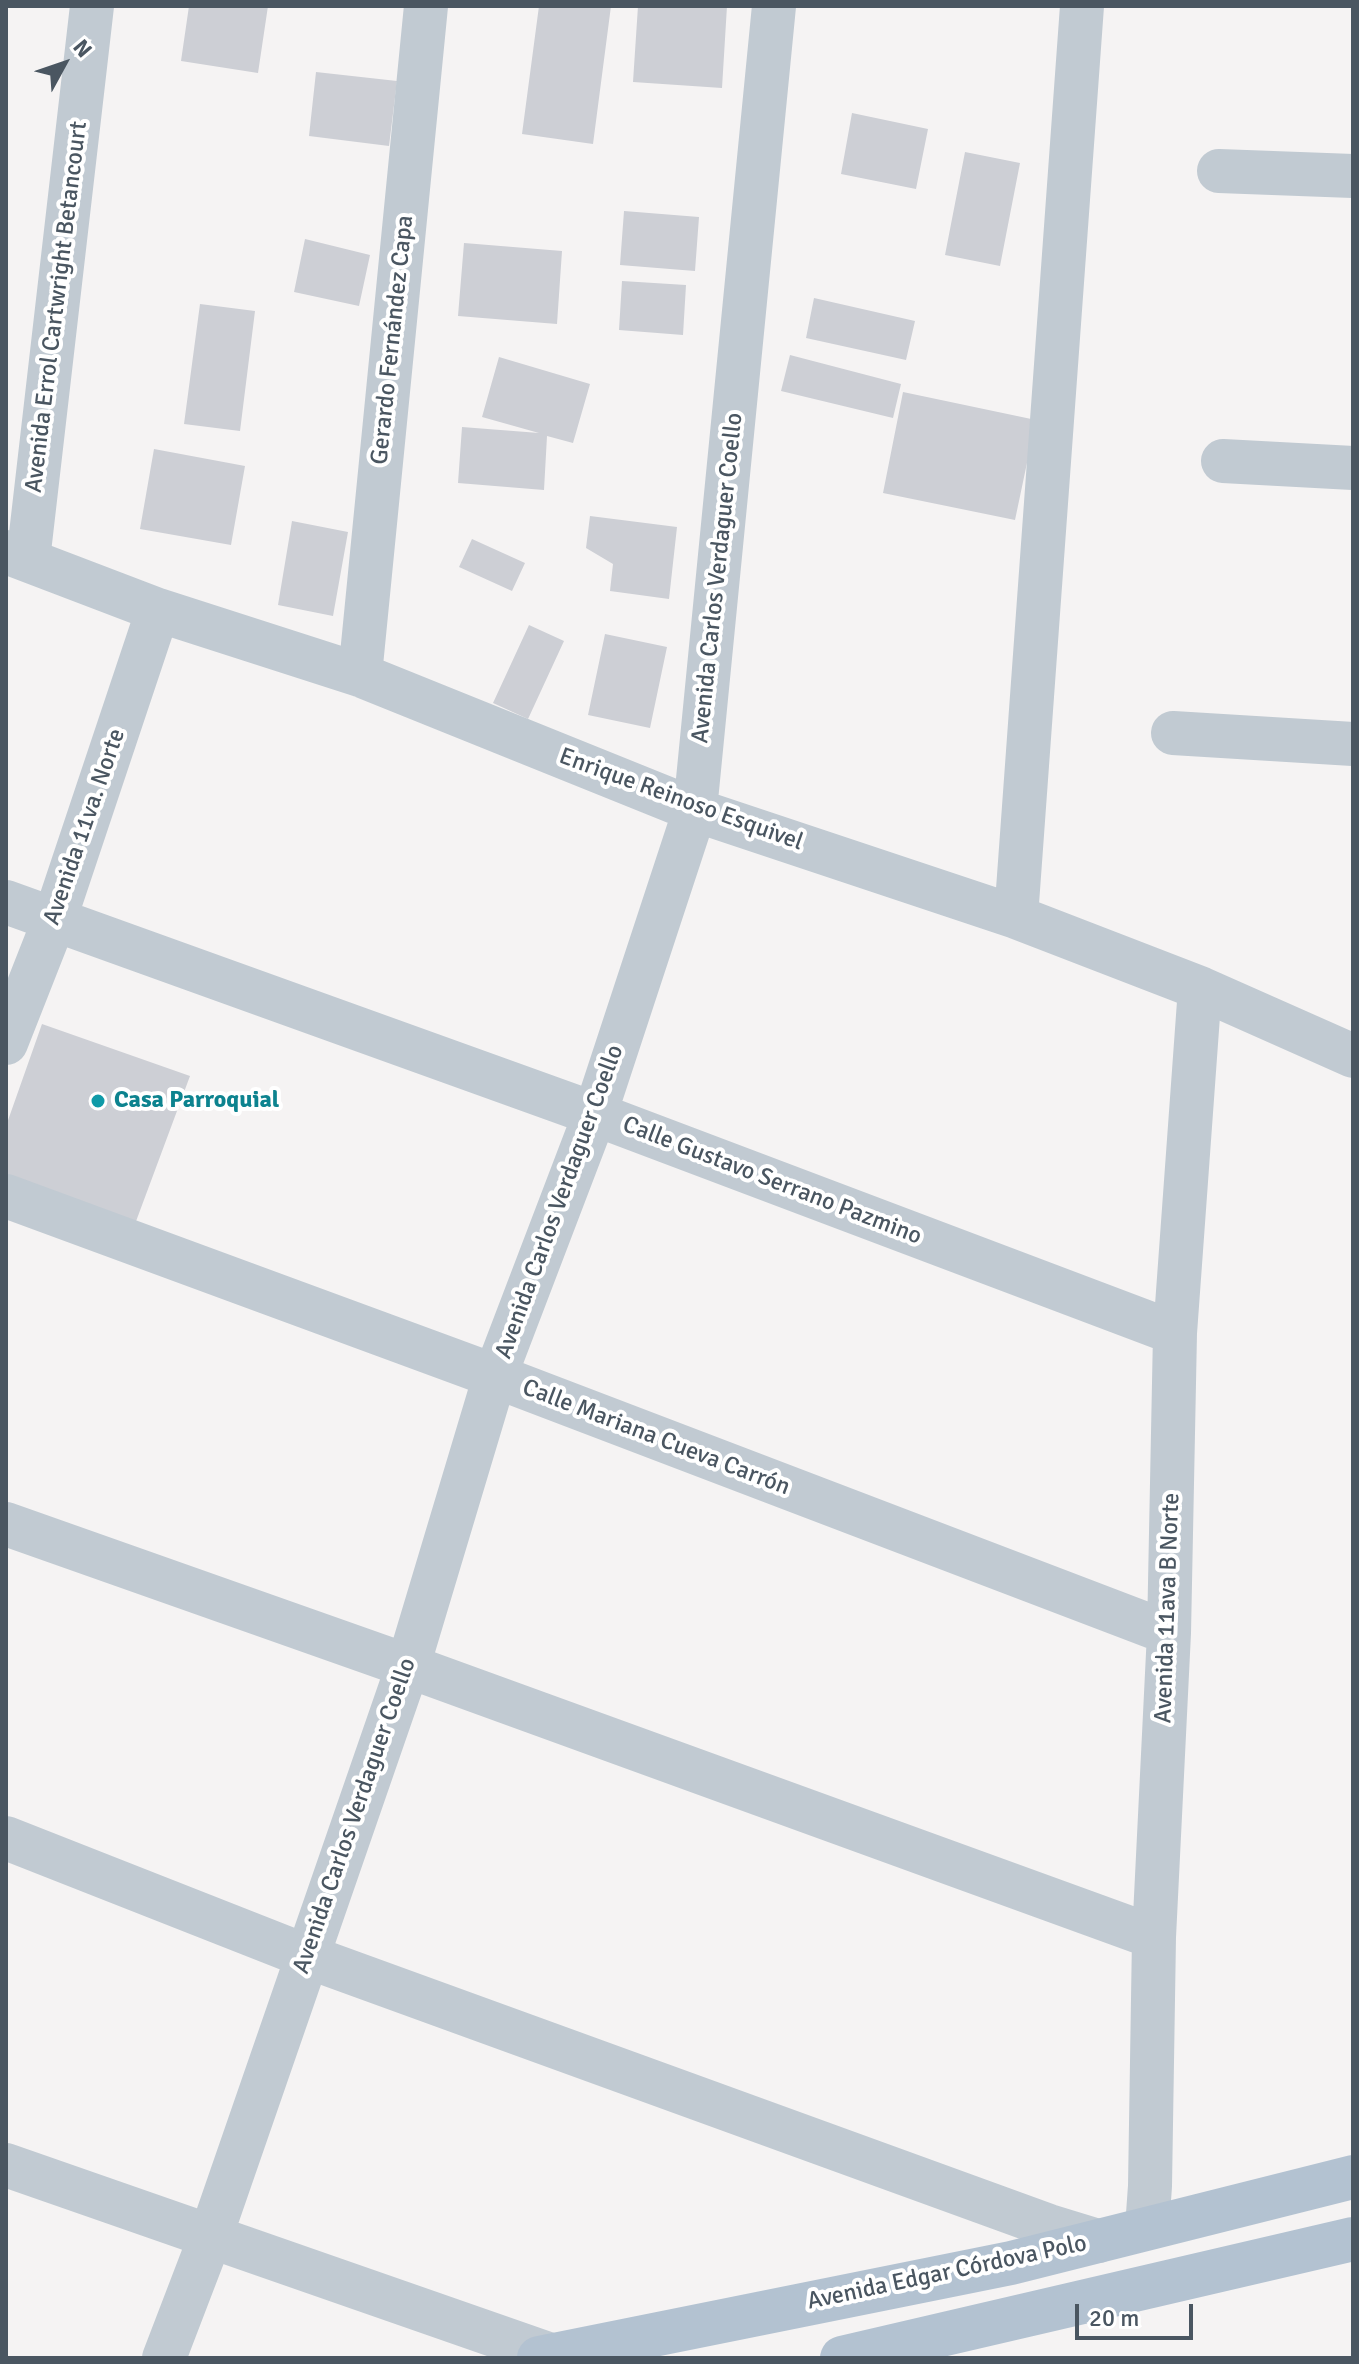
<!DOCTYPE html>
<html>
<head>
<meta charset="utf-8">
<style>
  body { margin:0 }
  #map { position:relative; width:1359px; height:2364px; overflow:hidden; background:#f5f3f3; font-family:Signika,sans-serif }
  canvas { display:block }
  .frame { position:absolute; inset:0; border:8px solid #4a5661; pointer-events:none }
  .north { position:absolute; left:24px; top:24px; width:80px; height:80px; -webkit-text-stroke:6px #fff; paint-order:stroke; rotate:50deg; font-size:22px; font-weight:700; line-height:32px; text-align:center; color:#4a5661 }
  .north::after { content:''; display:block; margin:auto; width:28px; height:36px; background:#4a5661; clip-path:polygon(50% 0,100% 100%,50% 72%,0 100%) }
  .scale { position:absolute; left:1075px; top:2304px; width:118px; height:36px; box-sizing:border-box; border:4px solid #4a5661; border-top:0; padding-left:10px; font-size:24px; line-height:28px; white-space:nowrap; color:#4a5661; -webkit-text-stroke:6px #fff; paint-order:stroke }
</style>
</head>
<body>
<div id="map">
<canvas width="1359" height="2364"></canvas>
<div class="frame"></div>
<div class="north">N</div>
<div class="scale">20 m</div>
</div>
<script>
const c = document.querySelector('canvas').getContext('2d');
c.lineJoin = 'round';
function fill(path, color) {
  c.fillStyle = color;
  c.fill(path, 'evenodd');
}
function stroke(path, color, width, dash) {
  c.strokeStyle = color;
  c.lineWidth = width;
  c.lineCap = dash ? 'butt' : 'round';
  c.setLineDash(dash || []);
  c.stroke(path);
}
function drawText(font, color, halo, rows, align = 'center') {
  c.font = font + ' Signika,sans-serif';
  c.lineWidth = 8;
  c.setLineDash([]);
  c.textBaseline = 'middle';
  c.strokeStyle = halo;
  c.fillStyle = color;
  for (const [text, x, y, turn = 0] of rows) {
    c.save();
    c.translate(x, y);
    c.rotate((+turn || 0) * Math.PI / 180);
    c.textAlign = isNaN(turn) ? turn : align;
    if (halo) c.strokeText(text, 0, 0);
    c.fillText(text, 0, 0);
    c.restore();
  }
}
const building = new Path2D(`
  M189,6H268L258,73L181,61Z
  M539,6H611L593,144L522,134Z
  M638,6H727L722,88L633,82Z
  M316,72L397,81L389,146L309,136Z
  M852,113L928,129L916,189L841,174Z
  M965,152L1020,163L1000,266L945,255Z
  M624,211L699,217L695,271L620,265Z
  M305,239L370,255L359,306L294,292Z
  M464,243L562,251L557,324L458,316Z
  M622,281L686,285L683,335L619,330Z
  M814,298L915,321L906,360L806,338Z
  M200,304L255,311L240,431L184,424Z
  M790,355L901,384L893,418L781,391Z
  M499,357L590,384L573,443L547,436L544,490L458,483L462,427L539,433L482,417Z
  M903,392L1036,420L1015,520L883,493Z
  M154,449L245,466L231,545L140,529Z
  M590,516L677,527L669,599L610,591L613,564L586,548Z
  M292,521L348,532L333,616L278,605Z
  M472,539L525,563L512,591L459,567Z
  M529,625L564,641L528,719L493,703Z
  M605,634L667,647L650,728L588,715Z
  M42,1024L190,1076L135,1224L6,1179V1126Z`);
const minor = new Path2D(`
  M1219,171L1353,176
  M1223,461L1353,468
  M6,552L158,610L360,675L695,810L1016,917L1200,988L1353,1056
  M28,560L92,6
  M360,675L426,6
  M1173,733L1353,744
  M6,902L595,1114L1175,1333
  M1016,917L1082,6
  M6,1043L54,921L158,610
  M6,1196L495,1376L1169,1633
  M6,1524L408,1666L1154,1937
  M6,1838L306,1956L1049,2226L1098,2241
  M6,2165L551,2355
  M1147,2228L1150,2186L1154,1937L1169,1633L1175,1333L1200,988
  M164,2358L210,2238L408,1666L495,1376L595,1114L695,810L774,6`);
const major = new Path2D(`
  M539,2358L1011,2263L1353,2177
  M842,2358L1353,2239`);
const markers = [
  [98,1101,8,"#0f9aa8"]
];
const streetNames = [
  ["Avenida Errol Cartwright Betancourt",57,307,-83],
  ["Gerardo Fernández Capa",393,340,-84],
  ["Avenida Carlos Verdaguer Coello",718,578,-84],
  ["Enrique Reinoso Esquivel",681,800,20],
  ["Avenida 11va. Norte",85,827,-71],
  ["Calle Gustavo Serrano Pazmino",772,1181,21],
  ["Avenida Carlos Verdaguer Coello",560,1202,-70],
  ["Calle Mariana Cueva Carrón",656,1438,21],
  ["Avenida 11ava B Norte",1168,1608,-88],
  ["Avenida Carlos Verdaguer Coello",355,1816,-71],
  ["Avenida Edgar Córdova Polo",947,2273,-12]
];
const cultureNames = [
  ["Casa Parroquial",114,1101]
];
fill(building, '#cdcfd5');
stroke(minor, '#c1cad2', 44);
stroke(major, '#b3c2d1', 44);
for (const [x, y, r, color] of markers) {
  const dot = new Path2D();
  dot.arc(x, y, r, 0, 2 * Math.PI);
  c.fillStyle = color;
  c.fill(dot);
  stroke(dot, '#fff', 3);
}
drawText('24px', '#4a5661', '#fff', streetNames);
drawText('bold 24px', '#0d838f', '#fff', cultureNames, 'left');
</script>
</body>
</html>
